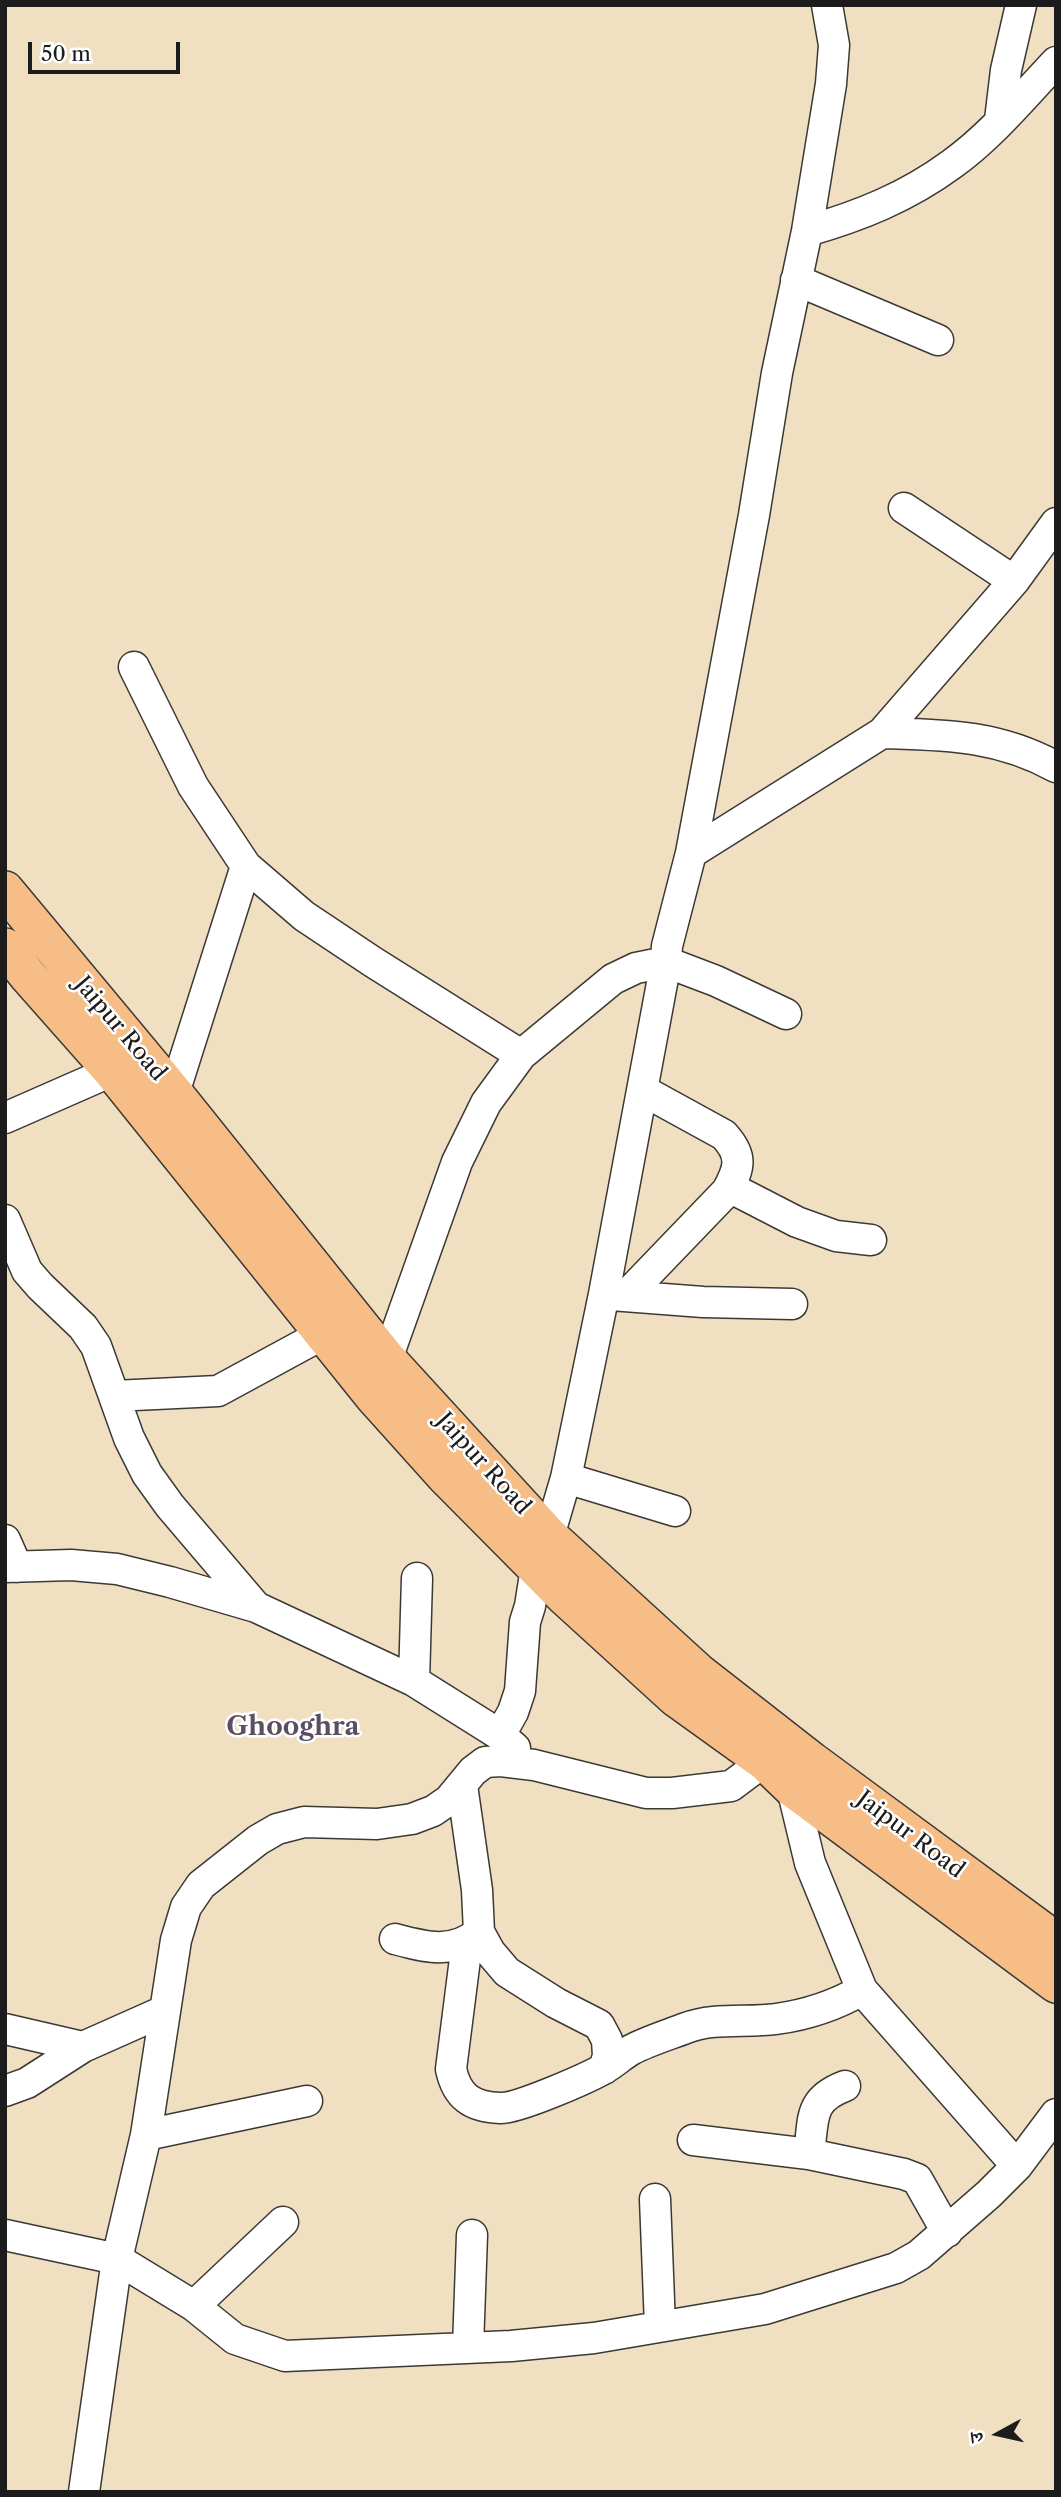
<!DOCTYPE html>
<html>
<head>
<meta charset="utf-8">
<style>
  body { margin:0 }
  #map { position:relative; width:1061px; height:2497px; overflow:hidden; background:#f1dfc2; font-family:"Libre Caslon Text","Noto Serif Devanagari",serif }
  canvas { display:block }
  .frame { position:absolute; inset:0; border:7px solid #1c1c1c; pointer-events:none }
  .north { position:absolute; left:963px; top:2399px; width:70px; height:70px; -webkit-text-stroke:5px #fff; paint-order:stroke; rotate:262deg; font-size:19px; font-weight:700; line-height:28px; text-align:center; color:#1c1c1c }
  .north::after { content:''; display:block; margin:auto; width:24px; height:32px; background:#1c1c1c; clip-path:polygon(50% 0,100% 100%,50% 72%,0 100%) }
  .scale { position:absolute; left:28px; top:42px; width:152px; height:32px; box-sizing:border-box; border:4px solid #1c1c1c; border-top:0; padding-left:9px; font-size:21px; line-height:24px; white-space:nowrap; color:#1c1c1c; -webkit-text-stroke:5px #fff; paint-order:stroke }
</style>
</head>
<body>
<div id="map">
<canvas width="1061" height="2497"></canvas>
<div class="frame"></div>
<div class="north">उ</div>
<div class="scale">50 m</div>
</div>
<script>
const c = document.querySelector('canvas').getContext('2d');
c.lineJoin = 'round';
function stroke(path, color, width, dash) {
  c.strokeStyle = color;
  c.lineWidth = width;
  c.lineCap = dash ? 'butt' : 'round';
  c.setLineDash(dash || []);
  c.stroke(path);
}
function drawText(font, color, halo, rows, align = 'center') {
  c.font = font + ' "Libre Caslon Text",serif';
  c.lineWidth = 5;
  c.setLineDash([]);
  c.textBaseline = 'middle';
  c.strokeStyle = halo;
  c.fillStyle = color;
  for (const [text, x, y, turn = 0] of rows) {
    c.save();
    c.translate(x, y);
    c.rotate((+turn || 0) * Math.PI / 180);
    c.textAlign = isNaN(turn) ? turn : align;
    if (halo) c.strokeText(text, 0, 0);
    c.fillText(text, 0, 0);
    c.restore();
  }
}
const minor = new Path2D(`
  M1000,120L1006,70L1021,5
  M807,231C860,216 907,197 952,164C991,136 1023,97 1056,62
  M796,280L938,340
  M904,508L1014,581
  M134,667L193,786L246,866L304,916L373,962L521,1055L613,979L636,968L666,962L716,981L786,1014
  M882,733C946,735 998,735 1056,767
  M691,853L882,733L1014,581L1056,523
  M174,1093L246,866
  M5,1118L112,1071
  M729,1187L797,1222L836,1236L871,1240
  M5,1220L27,1271L40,1286L83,1327L96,1346L129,1438L147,1474L170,1506L256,1607
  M611,1295L703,1302L792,1304
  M626,1296L727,1191C740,1167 743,1156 724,1135L642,1090
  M387,1359L457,1162L486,1103L521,1055
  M114,1396L218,1391L323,1334
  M566,1478L675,1511
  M5,1540L17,1567
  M5,1567L71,1565L117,1569L170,1582L256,1607L414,1681L417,1578
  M414,1681L500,1735L515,1748
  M500,1735L513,1712L520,1691L525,1622L530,1606L536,1568L549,1536L566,1478L604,1294L666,962L667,946L691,853L754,515L777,373L807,231L831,84L834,45L827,5
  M462,1785L477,1890L479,1932L490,1952L507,1972L556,2003L599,2025L607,2040L608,2056L604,2069
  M792,1788L810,1863L862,1990L1017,2166
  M395,1939C425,1947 453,1955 479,1932
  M467,1943L451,2069C457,2097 472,2107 500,2108C517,2109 588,2078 605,2068C614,2063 622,2055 631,2050C648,2041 668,2035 686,2028C714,2017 747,2023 776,2019C806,2015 836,2005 862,1990
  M5,2029L83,2047L164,2011
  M5,2091L27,2083L83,2047
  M146,2135L307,2101
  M693,2140L809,2154L904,2174L917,2179L947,2232
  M809,2154C814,2119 808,2100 845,2086
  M655,2199L660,2326
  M5,2235L117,2259L194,2306L235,2339L285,2356L511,2346L594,2338L765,2309L896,2268L919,2255L989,2194L1017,2166L1056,2114
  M194,2306L283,2222
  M468,2347L472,2235
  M84,2492L117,2259L146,2135L176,1940L186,1907L201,1885L258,1840L277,1829L304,1822L377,1824L412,1819L433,1811L449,1800L473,1771L485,1762L501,1761L534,1765L646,1793H672L731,1786L782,1748`);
const major = new Path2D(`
  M5,890L174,1093L387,1359L549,1536L698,1672L812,1761L1056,1941
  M5,947L28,976L112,1071L374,1397L445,1476L564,1596L676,1698L765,1762L792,1788L1056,1984`);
const streetNames = [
  ["Jaipur Road",120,1029,50],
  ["Jaipur Road",483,1464,48],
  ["Jaipur Road",910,1835,37]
];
const quarterNames = [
  ["Ghooghra",293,1727]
];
stroke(minor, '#3c3935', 33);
stroke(major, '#3c3935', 40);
stroke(minor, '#fff', 30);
stroke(major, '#f6be86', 37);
drawText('23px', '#1c1c1c', '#fff', streetNames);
drawText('bold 26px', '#5b4d62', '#fff', quarterNames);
</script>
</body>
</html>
